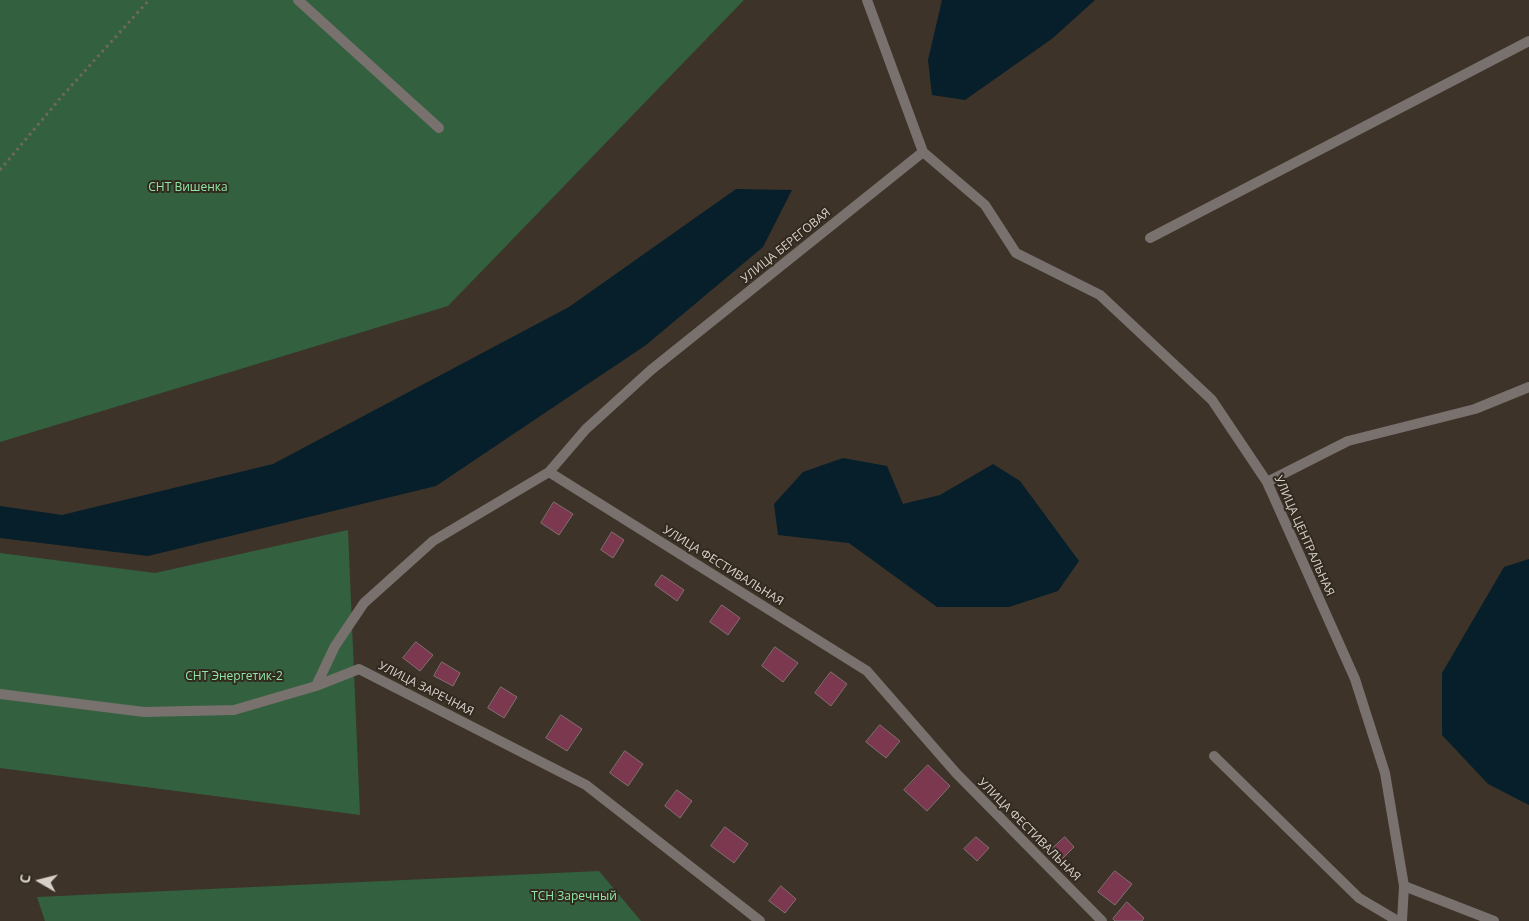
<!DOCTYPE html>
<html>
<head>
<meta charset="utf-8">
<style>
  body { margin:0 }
  #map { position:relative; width:1529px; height:921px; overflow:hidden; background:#3d3328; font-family:"Open Sans",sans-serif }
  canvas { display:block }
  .north { position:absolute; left:15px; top:856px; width:50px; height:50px; -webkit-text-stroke:4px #32291f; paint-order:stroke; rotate:278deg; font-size:14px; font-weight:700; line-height:20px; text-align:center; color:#d7d1ca }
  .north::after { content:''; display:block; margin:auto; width:18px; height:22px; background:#d7d1ca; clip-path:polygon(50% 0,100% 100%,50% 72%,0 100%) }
</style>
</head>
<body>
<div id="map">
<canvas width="1529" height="921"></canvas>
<div class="north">С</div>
</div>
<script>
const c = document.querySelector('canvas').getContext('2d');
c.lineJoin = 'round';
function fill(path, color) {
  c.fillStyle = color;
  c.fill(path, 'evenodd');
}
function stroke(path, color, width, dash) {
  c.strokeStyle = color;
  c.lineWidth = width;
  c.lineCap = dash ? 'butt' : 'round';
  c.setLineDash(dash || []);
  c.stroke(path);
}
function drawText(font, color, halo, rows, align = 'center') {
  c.font = font + ' "Open Sans",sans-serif';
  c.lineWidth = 4;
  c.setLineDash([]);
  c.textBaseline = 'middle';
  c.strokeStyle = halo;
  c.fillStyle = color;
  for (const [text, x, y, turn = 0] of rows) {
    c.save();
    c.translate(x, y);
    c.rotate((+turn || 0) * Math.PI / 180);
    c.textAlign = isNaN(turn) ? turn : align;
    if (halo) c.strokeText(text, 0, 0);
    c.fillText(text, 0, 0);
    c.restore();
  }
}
const green = new Path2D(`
  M0,0H744L448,306L0,442Z
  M348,530L360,815L0,768V553L155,573Z
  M599,871L641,921H45L37,897Z`);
const water = new Path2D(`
  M942,0H1095L1053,38L965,100L932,95L928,60Z
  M736,189L792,190L763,247L646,345L436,486L148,556L0,538V506L62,515L273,464L569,307Z
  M843,458L887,466L903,504L940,495L993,464L1020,481L1079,561L1058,591L1009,607H937L849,543L778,535L774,504L803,472Z
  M1529,559V805L1488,784L1442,735V673L1504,567Z`);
const building = new Path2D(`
  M554,502L573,514L559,535L541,523Z
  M612,532L624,540L613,558L601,550Z
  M662,575L684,590L677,601L655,585Z
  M722,605L740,618L728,635L710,622Z
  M416,642L433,655L420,671L403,658Z
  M775,647L798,663L783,682L762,666Z
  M442,662L460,673L453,686L434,676Z
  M831,672L847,684L831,706L815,693Z
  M501,687L517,697L504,718L488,708Z
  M561,715L582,729L567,751L546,738Z
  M880,725L900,741L886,758L866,742Z
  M625,751L643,764L628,786L610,773Z
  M928,765L950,786L927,811L904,790Z
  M677,790L692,801L680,818L665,806Z
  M725,827L748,844L734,863L711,846Z
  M976,837L989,848L977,861L964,849Z
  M1065,837L1074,847L1062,859L1052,849Z
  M1115,871L1132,884L1115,905L1098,892Z
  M781,886L796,899L785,913L769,901Z
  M1127,902L1144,918L1142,921H1115L1113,919Z`);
const path = new Path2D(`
  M0,170L63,95L149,0`);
const service = new Path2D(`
  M298,0L439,128
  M1214,756L1359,898L1398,921
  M1404,886L1494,921`);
const minor = new Path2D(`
  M923,152L985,205L1016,253L1100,295L1212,400L1267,482L1355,679L1385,773L1404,886L1402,921
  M1150,238L1529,41
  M549,472L586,429L651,370L923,152L867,0
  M1270,489L1267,482L1348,441L1475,409L1529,387
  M316,686L335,646L364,603L433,541L549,472L867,671L956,773L1102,921
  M0,694L144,712L234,710L316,686L359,669L586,785L760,921`);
const parkNames = [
  ["СНТ Вишенка",188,188],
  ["СНТ Энергетик-2",234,677],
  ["ТСН Заречный",574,897]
];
const streetNames = [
  ["УЛИЦА БЕРЕГОВАЯ",786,246,-39],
  ["УЛИЦА ЦЕНТРАЛЬНАЯ",1304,536,66],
  ["УЛИЦА ФЕСТИВАЛЬНАЯ",723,566,32],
  ["УЛИЦА ЗАРЕЧНАЯ",426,689,27],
  ["УЛИЦА ФЕСТИВАЛЬНАЯ",1029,830,45]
];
fill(green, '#33603f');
fill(water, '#061f2b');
fill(building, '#7b384f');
stroke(building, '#817074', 1);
stroke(path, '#71685f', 3, [2.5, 4]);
stroke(service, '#78716e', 10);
stroke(minor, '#78716e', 10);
drawText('12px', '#8ee7a5', '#32291f', parkNames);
drawText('12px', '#d7d1ca', '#32291f', streetNames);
</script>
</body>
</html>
